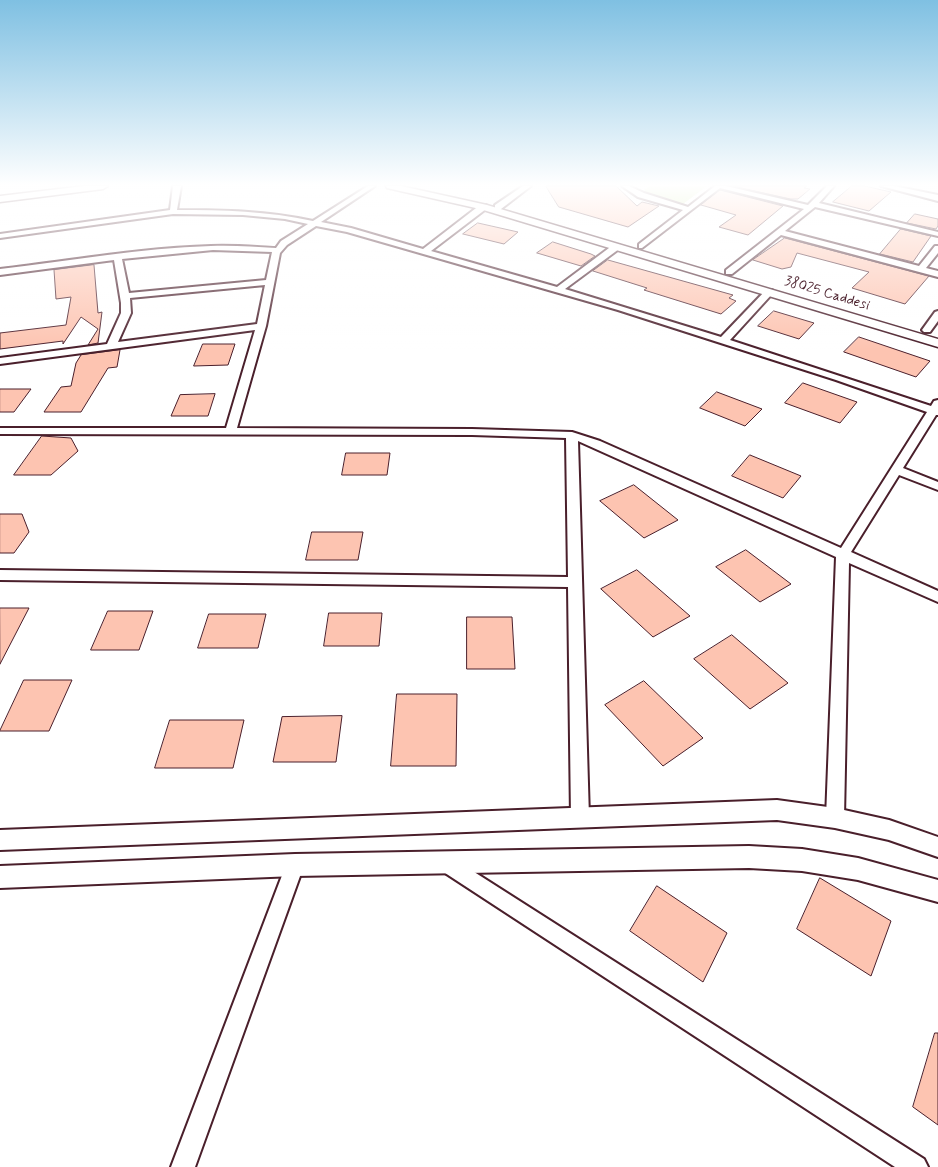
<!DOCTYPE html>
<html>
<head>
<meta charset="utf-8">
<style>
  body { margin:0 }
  canvas { display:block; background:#fff }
</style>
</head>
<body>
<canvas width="938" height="1167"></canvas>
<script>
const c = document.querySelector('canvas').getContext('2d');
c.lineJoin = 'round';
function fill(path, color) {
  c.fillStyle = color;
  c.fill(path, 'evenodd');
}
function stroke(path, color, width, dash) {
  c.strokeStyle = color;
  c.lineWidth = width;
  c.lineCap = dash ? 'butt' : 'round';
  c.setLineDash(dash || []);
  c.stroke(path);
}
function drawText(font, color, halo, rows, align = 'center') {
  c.font = font + ' Mynerve,sans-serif';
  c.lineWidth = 5;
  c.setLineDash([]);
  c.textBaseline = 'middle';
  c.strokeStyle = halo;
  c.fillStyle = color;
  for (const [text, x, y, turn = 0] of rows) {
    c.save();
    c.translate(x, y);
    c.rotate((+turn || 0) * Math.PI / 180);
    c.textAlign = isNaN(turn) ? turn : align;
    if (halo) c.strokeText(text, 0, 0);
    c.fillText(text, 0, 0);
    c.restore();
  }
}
const green = new Path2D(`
  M649,186H707L683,204L650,196L644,190Z`);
const building = new Path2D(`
  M546,186H616L637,206L642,202L659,206L628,227L559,207Z
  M732,186H807L804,188L810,189L798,199H791Z
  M852,186H865L891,192L869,211L833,202Z
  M720,190L783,206L748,235L719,227L736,215L701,205Z
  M915,214L938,219V226L936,229L907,223Z
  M478,223L518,232L504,244L463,234Z
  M901,229L931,236L913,262L880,254Z
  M785,238L929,276L905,304L852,288L869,272L797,253L791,267L782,269L753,260Z
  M553,242L591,254L595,256L581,266L537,253Z
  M608,260L733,295L729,298L736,301L721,314L644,290L647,288L593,271Z
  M94,265L98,313L102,312L98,343L88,345L98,329L81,317L63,344V341L0,349V333L66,325L71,297L56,299L54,270Z
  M774,311L814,323L799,339L758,326Z
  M859,337L930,361L916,377L844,352Z
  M203,344H235L228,365L194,366Z
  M120,350L117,367L108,368L81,412H44L61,387L71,386L76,363L81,355Z
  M803,383L857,402L840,423L785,403Z
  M0,389H31L14,412H0Z
  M717,392L762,409L745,426L700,408Z
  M215,394L208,416H171L180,395Z
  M42,436L71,438L78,451L51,475H14Z
  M346,453H390L387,475H342Z
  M750,455L801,476L783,498L732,476Z
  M634,485L678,520L644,538L600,501Z
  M0,514H22L29,532L14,553H0Z
  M312,532H363L358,560H306Z
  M746,550L791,584L760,602L716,567Z
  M637,570L690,616L653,637L601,589Z
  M0,608H29L0,664Z
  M108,611H153L139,650H91Z
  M329,613H382L379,646H324Z
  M209,614H266L258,648H198Z
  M467,617H512L515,669H467Z
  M732,635L788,683L750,709L694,659Z
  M24,680H72L49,731H0Z
  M644,681L703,738L663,766L605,705Z
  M397,694H457L456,766H391Z
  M342,716L336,762H273L282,717Z
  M170,720H244L233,768H155Z
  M820,878L891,921L871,976L797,929Z
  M657,886L727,933L703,982L630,931Z
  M935,1033H938V1125L913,1107Z`);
const minor = new Path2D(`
  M173,186H181L177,210C223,210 268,211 313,221L368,186H375L321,222L351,228L423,249L480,205H486V209L431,251L557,287L613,245H619V249L565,289L721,337L766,290H772V294L730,340L931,406L934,401L938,400V415H936L903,468L938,482V490L899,475L851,552L938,591V602L849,563L844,818L841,824L835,826L829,824L826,818L836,557L578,441L589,818L586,824L580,826L574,824L571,818L568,587L0,580V570L568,577L566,438L472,435L0,434V428H226L255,330L0,364V358L107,344L121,313V303L114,260L0,275V269C71,261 140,248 211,246C233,245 255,247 276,248L281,241L308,224L285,219L243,215L173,214L0,238V234L170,210ZM316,226L347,232L618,310L836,380L927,412L841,548L600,441L572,432L472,429L237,428L266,326L280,253L287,245ZM213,250L272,252L266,280L129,293L122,259ZM265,285L257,324L118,342L131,313L130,298Z
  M523,186H531L501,209H495V205Z
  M622,186H629L644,193L688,207L715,186H726L808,205L827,186H834L819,203L938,232V236L815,207L785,231L919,266L935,246H938V253L926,268L938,271V277L781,235L732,274H726V270L804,209L720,188L642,248H639V244L683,210L638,197Z
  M938,311V321L930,332H924L922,330L935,312Z
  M446,854L924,1159L928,1167H895L439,869L437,863L439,857Z
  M295,856L302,859L304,865L195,1167H171L286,865L288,859Z`);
const tertiary = new Path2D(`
  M881,186H894L938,195V201Z
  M777,800L835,808L889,820L938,837V857L889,840L835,828L777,820L0,850V830Z
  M749,846L802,849L858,858L938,880V902L858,880L802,871L749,868L295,876L0,888V866L295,854Z`);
const secondary = new Path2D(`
  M84,186H108L103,189L0,202V196Z
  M386,186H401L487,205L938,339V347L480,209L387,188Z`);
const farStreetnames = [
  ["38025 Caddesi",827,294,17]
];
fill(green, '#cde59b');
fill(building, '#fdc4b1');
stroke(building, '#4a1f2b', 1);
stroke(minor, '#4a1f2b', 4);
stroke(tertiary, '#4a1f2b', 4);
stroke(secondary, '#4a1f2b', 3);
fill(minor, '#fff');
fill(tertiary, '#fff');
fill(secondary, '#fff');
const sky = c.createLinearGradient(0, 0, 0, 349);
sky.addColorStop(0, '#7fc0e2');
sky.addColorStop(0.53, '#fff');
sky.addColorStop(1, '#ffffff00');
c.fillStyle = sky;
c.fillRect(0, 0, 938, 349);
drawText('14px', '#4a1f2b', '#fff', farStreetnames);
</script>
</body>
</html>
